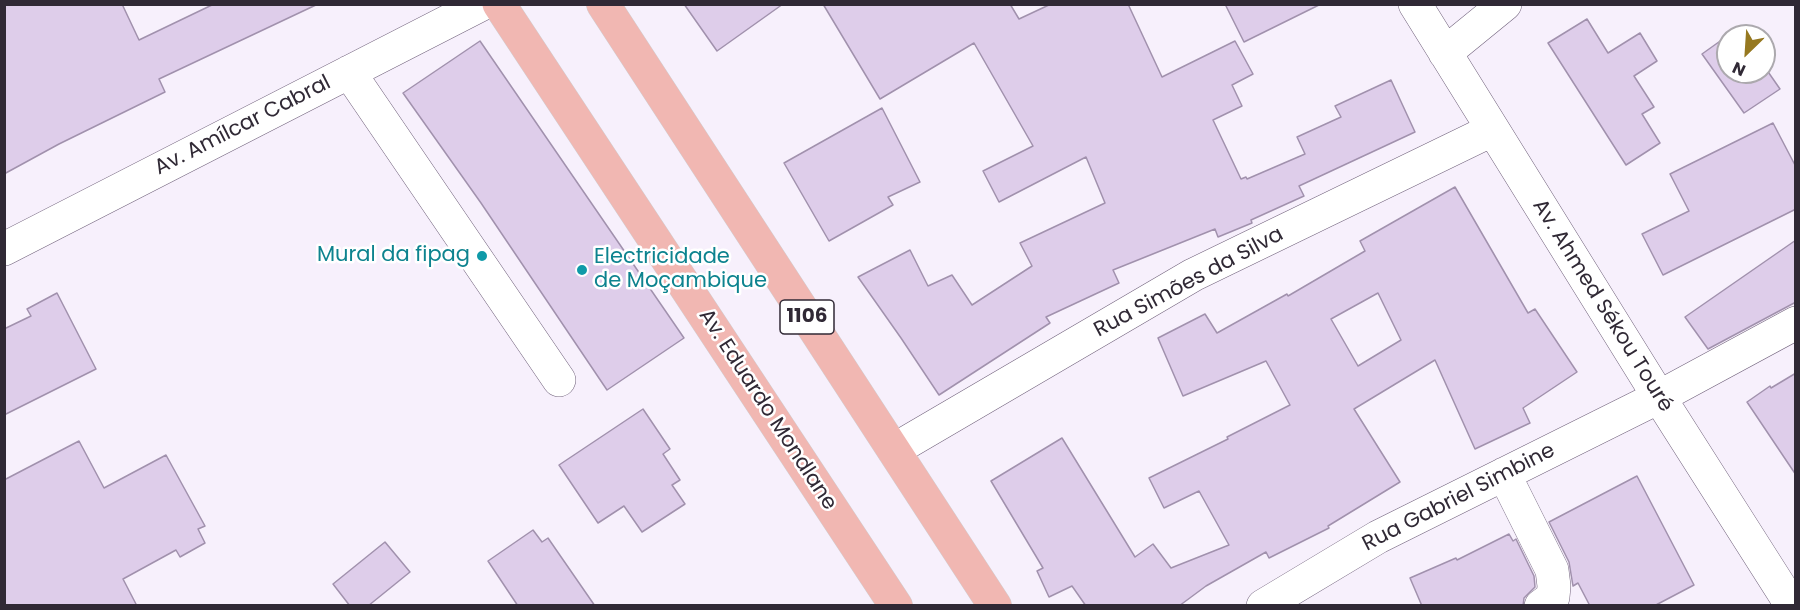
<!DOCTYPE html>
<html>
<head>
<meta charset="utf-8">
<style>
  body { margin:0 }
  #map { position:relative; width:1800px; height:610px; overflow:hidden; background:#f7f0fc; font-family:Poppins,sans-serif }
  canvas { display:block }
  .frame { position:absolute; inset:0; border:6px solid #302935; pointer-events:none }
  .north { position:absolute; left:1716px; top:24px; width:60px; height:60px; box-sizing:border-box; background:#fff; border:2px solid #aca9ae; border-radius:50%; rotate:205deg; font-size:16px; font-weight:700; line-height:24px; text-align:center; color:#302935 }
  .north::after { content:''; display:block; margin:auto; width:21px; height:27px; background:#967820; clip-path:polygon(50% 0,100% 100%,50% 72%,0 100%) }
</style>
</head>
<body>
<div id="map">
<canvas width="1800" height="610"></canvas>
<div class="frame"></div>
<div class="north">N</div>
</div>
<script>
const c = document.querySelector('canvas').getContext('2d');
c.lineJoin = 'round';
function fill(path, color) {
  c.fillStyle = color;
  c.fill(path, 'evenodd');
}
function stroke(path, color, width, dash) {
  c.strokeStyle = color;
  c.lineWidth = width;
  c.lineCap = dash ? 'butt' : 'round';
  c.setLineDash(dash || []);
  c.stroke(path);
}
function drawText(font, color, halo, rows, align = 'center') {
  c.font = font + ' Poppins,sans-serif';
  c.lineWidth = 5;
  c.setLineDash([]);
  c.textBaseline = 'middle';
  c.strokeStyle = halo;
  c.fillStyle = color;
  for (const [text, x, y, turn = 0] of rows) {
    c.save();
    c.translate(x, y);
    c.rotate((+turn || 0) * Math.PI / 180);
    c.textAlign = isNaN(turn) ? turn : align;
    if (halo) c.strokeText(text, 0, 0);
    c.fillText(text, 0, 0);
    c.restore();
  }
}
const building = new Path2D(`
  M4,4H122L139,40L214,4H318L159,79L165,92L59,144L4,174Z
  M684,4H783L717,51Z
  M823,4H1010L1019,19L1051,4H1128L1162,77L1235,41L1253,74L1232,85L1242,106L1213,120L1241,179L1246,177L1247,179L1305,154L1297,137L1341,117L1335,106L1391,80L1415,132L1299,186L1304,196L1251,220L1252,223L1218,237L1215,229L1113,270L1119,283L1046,317L1050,323L939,395L901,338L858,277L910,250L928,286L952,275L972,305L1032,266L1020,243L1105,203L1086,157L999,202L983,171L1033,146L974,43L880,99Z
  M1225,4H1321L1244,42Z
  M1587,19L1608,53L1640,33L1657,61L1634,76L1654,107L1642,114L1660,143L1626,165L1548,43Z
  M1737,29L1742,36H1728V72H1764V66L1780,89L1744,113L1702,54Z
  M480,41L684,338L607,390L481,203L403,93Z
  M882,108L920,182L888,197L893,205L829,241L784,163Z
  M1773,123L1796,167V209L1663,275L1642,234L1689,211L1670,174Z
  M1455,187L1528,313L1535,309L1577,372L1523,408L1530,423L1475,449L1435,360L1354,409L1400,482L1328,526L1329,528L1269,558L1266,552L1206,586L1179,606H1086L1072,586L1049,597L1037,571L1043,568L991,481L1062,438L1135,557L1153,544L1171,568L1229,545L1199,491L1164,508L1149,478L1228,439L1227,437L1290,405L1266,361L1183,396L1158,338L1205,314L1217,333L1287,294L1288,296L1365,251L1360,241ZM1378,293L1401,340L1358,366L1331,319Z
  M1796,240V302L1708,349L1685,317Z
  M57,293L96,369L4,415V329L31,316L27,309Z
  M1796,373V475L1747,402L1770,386L1771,388Z
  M643,409L670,449L663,454L680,480L672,485L685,504L642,532L624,506L598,523L559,465Z
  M79,441L104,488L166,455L205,526L198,529L205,543L180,557L176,550L123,579L137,606H4V480Z
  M1637,476L1694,585L1654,606H1590L1578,583L1573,586L1569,562L1549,522Z
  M533,530L542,542L548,538L595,606H518L488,561Z
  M1509,534L1513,541L1516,539L1534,576L1535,587L1524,598L1523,606H1422L1410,578L1456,558L1457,560Z
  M385,542L410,572L368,606H350L333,584Z`);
const minor = new Path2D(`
  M1415,4L1659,397L1792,606
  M1445,53L1505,4
  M349,72L559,380
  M4,249L482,4
  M894,450L1193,275L1492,130
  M1504,474L1552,570L1554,586L1553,597L1541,606
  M1263,606L1378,537L1659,397L1796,323`);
const major = new Path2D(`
  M499,4L896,606
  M603,4L995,606`);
const markers = [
  [482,256,6,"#0f9aa8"],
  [582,270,6,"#0f9aa8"]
];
const shields = [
  [807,317,54]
];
const shieldNames = [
  ["1106",807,317]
];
const streetNames = [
  ["Av. Amílcar Cabral",243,126,-27],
  ["Rua Simões da Silva",1189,283,-28],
  ["Av. Ahmed Sékou Touré",1602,306,58],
  ["Av. Eduardo Mondlane",767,410,57],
  ["Rua Gabriel Simbine",1459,498,-27]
];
const cultureNames = [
  ["Mural da fipag",470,256],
  ["Electricidade",594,258,"left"],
  ["de Moçambique",594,282,"left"]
];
fill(building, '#decdea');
stroke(building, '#a191ad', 1.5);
stroke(minor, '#70617b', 34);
stroke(major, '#d1d0d3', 34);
stroke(minor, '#fff', 33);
stroke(major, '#f1b7b2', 33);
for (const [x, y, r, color] of markers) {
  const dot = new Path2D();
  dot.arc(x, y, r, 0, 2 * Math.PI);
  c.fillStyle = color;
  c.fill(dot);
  stroke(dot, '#fff', 2);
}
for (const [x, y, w] of shields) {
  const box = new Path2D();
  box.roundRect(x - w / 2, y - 17, w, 34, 4.5);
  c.fillStyle = '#fff';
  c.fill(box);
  stroke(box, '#302935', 1.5);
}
drawText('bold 20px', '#302935', null, shieldNames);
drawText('21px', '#302935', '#fff', streetNames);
drawText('21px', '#0d838f', '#fff', cultureNames, 'right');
</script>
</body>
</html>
